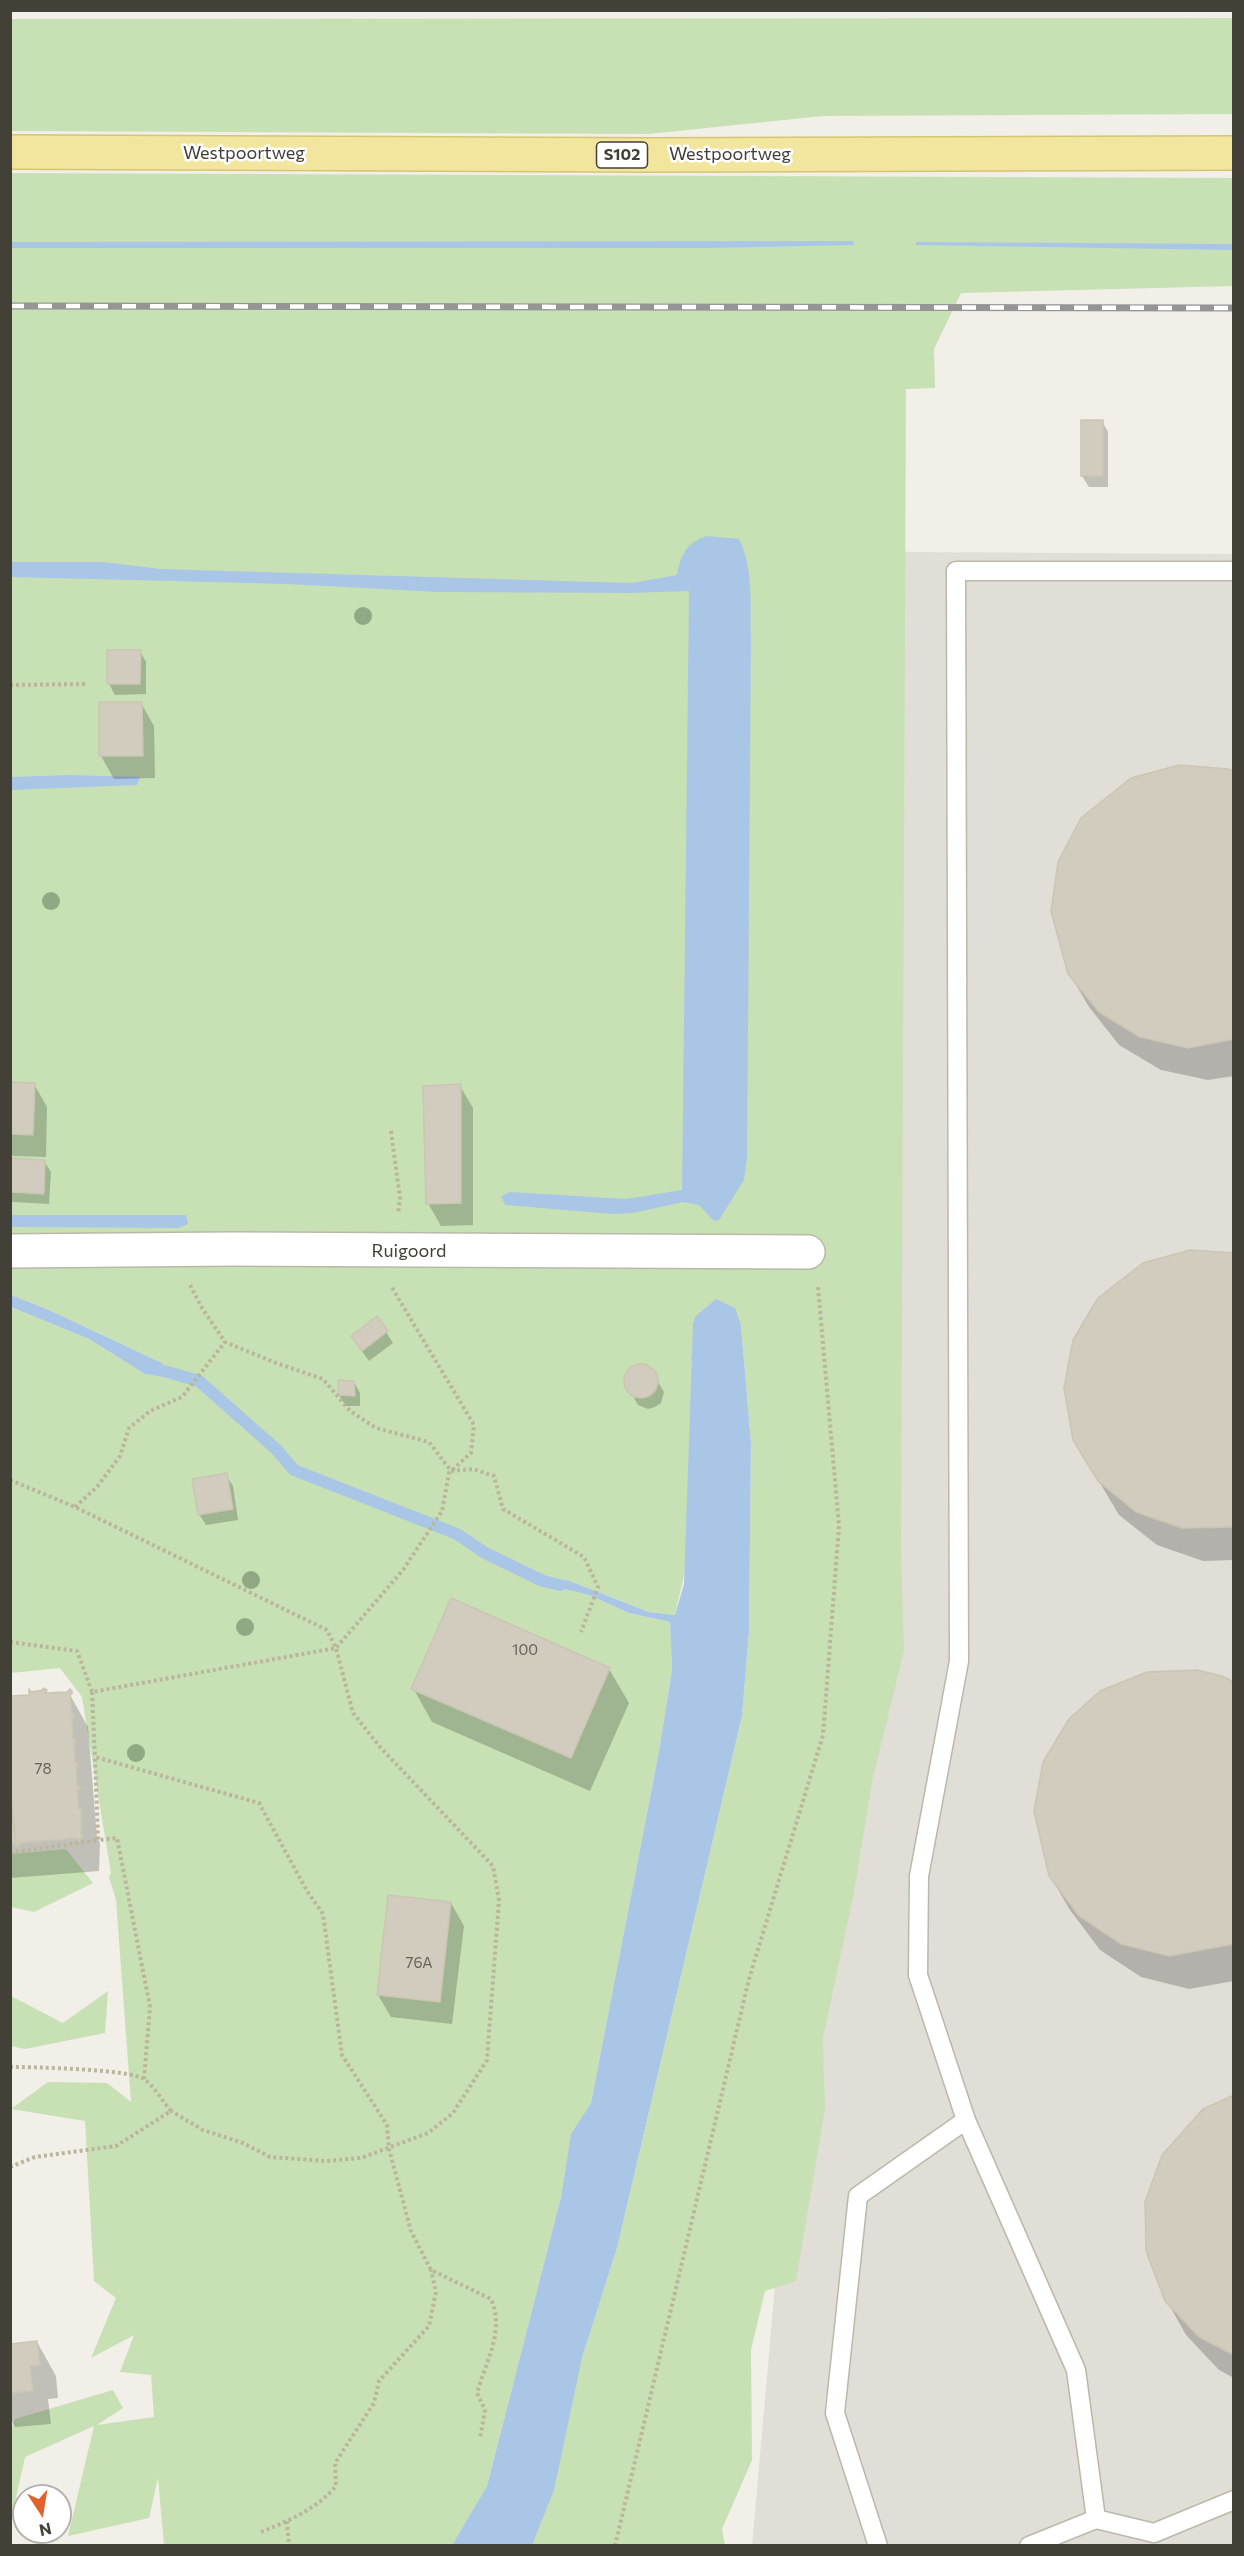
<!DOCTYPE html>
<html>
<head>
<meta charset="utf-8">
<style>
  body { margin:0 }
  #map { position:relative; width:1244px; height:2556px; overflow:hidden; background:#f1efe7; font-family:Commissioner,sans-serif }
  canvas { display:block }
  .frame { position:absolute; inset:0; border:12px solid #434037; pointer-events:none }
  .north { position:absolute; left:12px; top:2484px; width:60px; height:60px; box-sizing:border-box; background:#fff; border:2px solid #b4b3af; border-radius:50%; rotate:168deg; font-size:16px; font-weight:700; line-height:24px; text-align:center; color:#434037 }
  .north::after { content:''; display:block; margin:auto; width:21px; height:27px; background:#e1612e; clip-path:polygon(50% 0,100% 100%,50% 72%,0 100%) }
</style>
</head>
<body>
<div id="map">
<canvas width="1244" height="2556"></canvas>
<div class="frame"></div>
<div class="north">N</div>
</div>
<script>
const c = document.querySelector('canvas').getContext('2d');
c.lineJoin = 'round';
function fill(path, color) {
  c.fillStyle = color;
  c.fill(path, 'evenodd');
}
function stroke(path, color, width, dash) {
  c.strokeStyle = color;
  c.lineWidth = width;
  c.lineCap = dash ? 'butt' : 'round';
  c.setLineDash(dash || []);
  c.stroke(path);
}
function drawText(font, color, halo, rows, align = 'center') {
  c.font = font + ' Commissioner,sans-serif';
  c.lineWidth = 5;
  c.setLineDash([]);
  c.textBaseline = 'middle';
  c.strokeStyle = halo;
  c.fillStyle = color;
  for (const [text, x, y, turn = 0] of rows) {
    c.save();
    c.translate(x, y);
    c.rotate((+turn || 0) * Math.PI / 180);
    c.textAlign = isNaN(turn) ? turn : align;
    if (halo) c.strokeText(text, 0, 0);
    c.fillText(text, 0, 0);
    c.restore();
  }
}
const industrial = new Path2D(`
  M869,549L913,552L1233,554V2545L752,2546L776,2274Z`);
const green = new Path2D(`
  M1233,18V114L823,116L648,134L11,131V19Z
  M11,173L1233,178V286L961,293L934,349L935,388L906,389L901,1548L904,1651L873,1777L854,1892L823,2038L825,2109L796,2281L765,2291L751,2350L752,2460L722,2529L725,2545H532L582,2358L617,2248L742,1716L749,1632L751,1443L741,1325L675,1615L649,1612L567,1580L540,1583L589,1595L629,1613L670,1622L672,1670L659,1751L591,2103L571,2135L561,2197L487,2486L452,2545H164L158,2478L149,2518L68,2536L94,2426L25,2457L11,2520L10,2434L15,2419L113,2390L123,2408L97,2425L154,2417L151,2375L120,2372L134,2335L91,2358L116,2298L94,2281L85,2121L11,2109L48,2082L107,2083L131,2102L116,1900L109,1877L111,1873L82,1697L60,1668L11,1673V1307L89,1339L145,1374L169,1377L162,1363L49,1310L11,1295Z
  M66,1849L93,1883L34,1912L11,1907V1854Z
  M108,1991L105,2033L25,2049L11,2046V1996L63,2023Z`);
const water = new Path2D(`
  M853,241L854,245L710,248H10L11,242Z
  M916,242L1233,244L1234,250L916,245Z
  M707,536L739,539C754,569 750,606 751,639L747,1158L744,1180L719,1220L714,1221L699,1205L683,1202L633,1213L613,1214L505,1205L501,1196L510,1192L626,1199L682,1190L689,591L629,593L438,592L287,584L11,577V562H103L161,569L632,583L677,575C681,554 686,543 707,536Z
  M70,775L140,777L137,785L11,790V777Z
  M11,1215H186L188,1224L179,1228L11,1227Z
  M11,1295L49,1310L162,1363L170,1378L145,1374L89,1339L11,1307Z
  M716,1299L735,1308L741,1325L751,1443L749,1632L742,1716L617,2248L582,2358L554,2490L532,2545H452L487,2486L561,2197L571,2134L591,2103L659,1751L672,1670L670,1622L629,1613L589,1595L538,1583L567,1580L649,1612L675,1615L684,1584L693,1324L695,1317Z`);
const shadow = new Path2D(`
  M1082,421H1102L1108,432V487H1089L1082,476Z
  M140,651L146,662V694L115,695L109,684Z
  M141,703L154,726L155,778L114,779L101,756L100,704Z
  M1234,773V1076L1208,1080L1161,1070L1119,1045L1089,1007L1069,973Z
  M10,1083L34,1084L47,1107L46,1157L13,1156L10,1152Z
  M460,1086L473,1108V1225L441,1226L428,1203Z
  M10,1160L44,1161L51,1172L49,1204L13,1202L10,1199Z
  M1234,1254V1560L1203,1561L1157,1545L1119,1515L1094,1473Z
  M377,1318L393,1343L369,1361L359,1347Z
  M637,1365L649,1367L664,1392L661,1403L655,1407L648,1409L638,1405L625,1382L628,1371Z
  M354,1382L360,1393V1406H346L339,1395Z
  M226,1475L233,1486L238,1520L206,1525L199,1514Z
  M609,1669L629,1703L590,1791L432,1722L413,1688Z
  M1234,1683V1981L1189,1989L1141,1977L1100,1950L1070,1910L1050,1876Z
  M46,1692L48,1695L69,1693L88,1727L97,1838L100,1843L99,1871L10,1878V1813L15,1812L30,1696Z
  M451,1903L464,1926L452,2024L391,2017L378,1995Z
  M1234,2097V2378L1219,2370L1186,2335L1167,2301Z
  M37,2342L56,2376L58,2398L48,2399L51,2424L15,2427L10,2418V2345Z`);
const stream = new Path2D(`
  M164,1371L199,1381L276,1449L294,1470L457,1534L485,1553L543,1581L560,1585`);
const building = new Path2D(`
  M1081,420H1103V476H1081Z
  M107,650H141L140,684H107Z
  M99,702H142L143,756H99Z
  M1179,765L1228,769L1234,771V1039L1188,1048L1140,1037L1099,1012L1068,974L1051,911L1058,862L1081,818L1131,778Z
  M10,1082L35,1083L33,1135L10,1134Z
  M461,1084V1203L426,1204L423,1086Z
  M10,1158L45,1160L44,1194L10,1192Z
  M1190,1250L1234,1253V1526L1231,1527L1182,1528L1136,1512L1098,1481L1073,1440L1064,1388L1073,1340L1098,1298L1143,1263Z
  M377,1316L388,1331L362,1351L351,1336Z
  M624 1381a17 17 0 1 1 34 0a17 17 0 1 1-34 0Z
  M338,1380L354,1381L355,1396L338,1395Z
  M227,1473L233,1509L198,1515L192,1479Z
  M451,1598L610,1668L571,1758L411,1689Z
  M1197,1670L1222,1676L1234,1682V1944L1169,1956L1121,1944L1079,1916L1049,1876L1034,1811L1043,1762L1069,1719L1100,1691L1147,1672Z
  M43,1688L47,1690L45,1693L67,1692L70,1689L72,1691V1694H70L72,1715H74V1718H72L73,1739H76V1742H74L75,1763H78V1766H76L77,1787H80V1790H77L79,1809L81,1808V1835H83V1837L79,1841L78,1838L19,1843V1846H16L10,1795V1696L29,1695V1689L31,1692L43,1690Z
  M10,1811H13L16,1843L13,1844L10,1843Z
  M388,1895L451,1902L440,2002L377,1995Z
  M1234,2095V2355L1199,2337L1165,2301L1146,2251L1145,2202L1162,2155L1203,2109Z
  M37,2341L40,2365L30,2366L33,2391L10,2393V2344Z`);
const path = new Path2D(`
  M10,685L87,684
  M391,1131L400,1198L398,1214
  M190,1285L202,1308L225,1342L276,1363L323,1379L350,1411L376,1428L429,1442L451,1471L474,1469L494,1476L503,1509L584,1557L598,1587L581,1632
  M10,1480L75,1507L327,1630L336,1648L353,1713L380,1747L493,1866L499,1900L487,2060L453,2113L428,2133L361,2158L326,2161L270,2157L243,2143L203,2130L171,2111
  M75,1507L97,1487L120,1456L129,1428L150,1411L182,1397L225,1342
  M10,1642L77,1651L92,1692L336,1648L403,1570L442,1511L449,1473L471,1453L474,1425L391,1286
  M92,1692L95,1757
  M10,1853L98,1840
  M10,2067C33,2067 128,2069 144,2079C154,2086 163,2102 171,2111L116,2146L35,2157L10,2167
  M144,2079L150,2007L117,1838L98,1840L95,1757L259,1803L307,1891L323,1914L342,2055L387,2125L389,2149L411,2231L431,2270L491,2299C505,2331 486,2361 477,2393L485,2410L480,2438
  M287,2521L289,2546
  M261,2532C288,2521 317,2509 336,2486L335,2463L374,2403L379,2381L429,2326L436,2292L431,2270
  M615,2546L749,1979L823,1735L839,1526L818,1287`);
const lane = new Path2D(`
  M966,2120L1076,2370L1096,2519
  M878,2546L835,2413L858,2196L966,2120L918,1975L919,1876L959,1661L956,571H1234
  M1029,2546L1096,2519L1154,2533L1234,2500`);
const street = new Path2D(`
  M10,1251L233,1249L808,1252`);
const primary = new Path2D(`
  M10,152L651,155L1234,153`);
const rail = new Path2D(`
  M10,306L1234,308`);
const trees = [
  [363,616],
  [51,901],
  [251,1580],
  [245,1627],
  [136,1753]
];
const numberNames = [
  ["100",525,1650],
  ["78",43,1769],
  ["76A",419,1963]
];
const shields = [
  [622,155,51]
];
const shieldNames = [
  ["S102",622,155]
];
const streetNames = [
  ["Westpoortweg",244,153],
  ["Westpoortweg",730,154],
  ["Ruigoord",409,1251]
];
fill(industrial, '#e1ded8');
fill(green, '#c7e1b4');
fill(water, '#aac6e7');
fill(shadow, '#0003');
stroke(stream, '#aac6e7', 12);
fill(building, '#d1ccbe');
stroke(building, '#cbc5b2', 1.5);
stroke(lane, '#bbb8aa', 21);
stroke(street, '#bbb8aa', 36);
stroke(primary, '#d5c471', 36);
stroke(path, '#bcb59d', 4, [3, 3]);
stroke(lane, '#fff', 18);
stroke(street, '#fff', 33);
stroke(primary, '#f2e69f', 33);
stroke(rail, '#959595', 7);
stroke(rail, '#fff', 4.5, [14]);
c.fillStyle = '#90a883';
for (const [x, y] of trees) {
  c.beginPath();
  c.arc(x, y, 9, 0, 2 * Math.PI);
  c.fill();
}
drawText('15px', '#666359', null, numberNames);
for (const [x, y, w] of shields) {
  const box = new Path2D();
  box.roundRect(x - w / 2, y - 13, w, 26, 4.5);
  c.fillStyle = '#fff';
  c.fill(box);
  stroke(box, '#434037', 1.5);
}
drawText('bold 16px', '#434037', null, shieldNames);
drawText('18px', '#434037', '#fff', streetNames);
</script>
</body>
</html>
